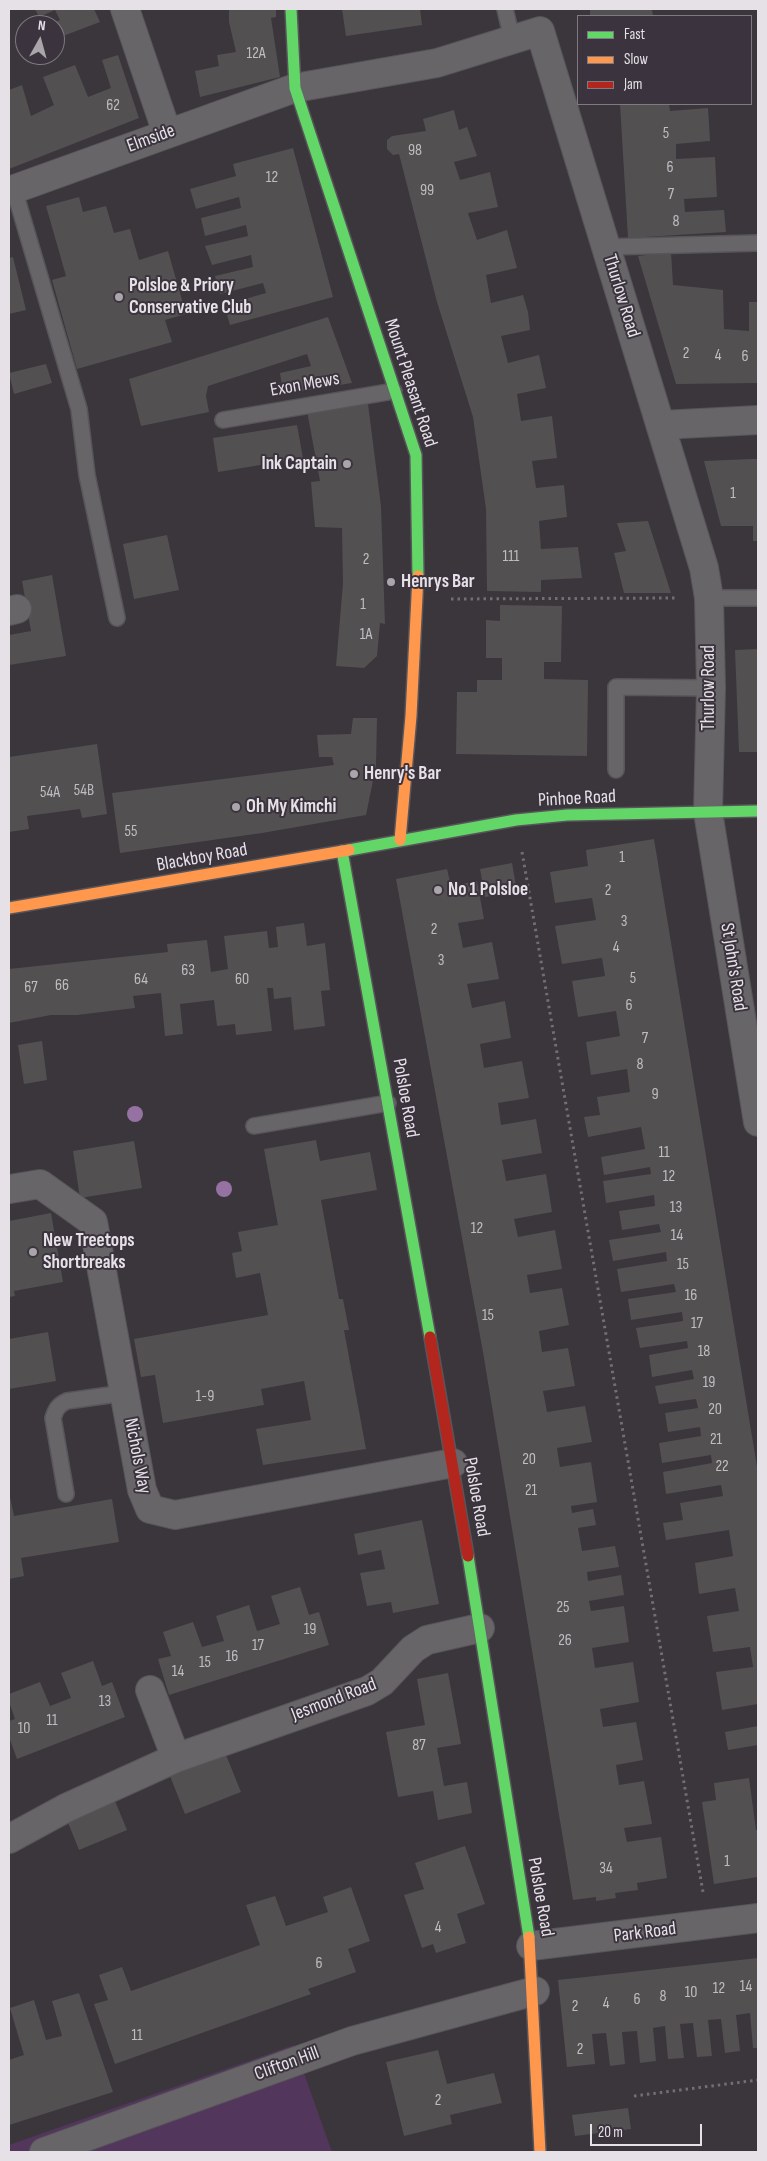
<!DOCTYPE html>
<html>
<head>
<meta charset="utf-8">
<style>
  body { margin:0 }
  #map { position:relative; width:767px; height:2161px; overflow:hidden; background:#3a363c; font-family:"Sofia Sans Condensed",sans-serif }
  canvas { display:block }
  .frame { position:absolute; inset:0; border:10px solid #e5e1e7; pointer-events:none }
  .legend { position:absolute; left:577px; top:15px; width:175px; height:90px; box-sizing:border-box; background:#3b343e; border:1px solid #7f7982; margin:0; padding:6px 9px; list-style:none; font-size:15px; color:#e5e1e7 }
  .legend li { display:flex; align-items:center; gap:10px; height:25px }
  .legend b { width:25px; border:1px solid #7f7982 }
  .north { position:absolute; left:15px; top:15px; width:50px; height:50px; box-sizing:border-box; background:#3b343e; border:1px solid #7f7982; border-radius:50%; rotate:7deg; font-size:14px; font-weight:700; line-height:20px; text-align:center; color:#e5e1e7 }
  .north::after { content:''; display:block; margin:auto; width:18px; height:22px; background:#a9a5ab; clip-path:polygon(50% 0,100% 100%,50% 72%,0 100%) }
  .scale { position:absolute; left:590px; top:2124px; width:112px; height:22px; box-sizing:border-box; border:2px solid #e5e1e7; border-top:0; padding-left:6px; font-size:15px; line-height:18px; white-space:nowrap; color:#e5e1e7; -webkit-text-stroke:4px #3b343e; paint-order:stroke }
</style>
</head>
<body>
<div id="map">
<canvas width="767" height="2161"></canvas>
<div class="frame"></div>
<ul class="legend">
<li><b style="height:6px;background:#63d668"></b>Fast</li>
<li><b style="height:6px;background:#ff974d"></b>Slow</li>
<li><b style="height:6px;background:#b3261e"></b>Jam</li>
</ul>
<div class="north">N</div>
<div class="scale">20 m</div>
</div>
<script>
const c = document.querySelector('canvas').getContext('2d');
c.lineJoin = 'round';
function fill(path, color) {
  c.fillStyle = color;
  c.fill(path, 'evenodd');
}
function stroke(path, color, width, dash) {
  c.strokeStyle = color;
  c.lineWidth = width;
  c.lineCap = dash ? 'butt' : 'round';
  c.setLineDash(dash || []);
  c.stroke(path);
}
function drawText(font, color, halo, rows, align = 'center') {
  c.font = font + ' "Sofia Sans Condensed",sans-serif';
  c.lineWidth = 4;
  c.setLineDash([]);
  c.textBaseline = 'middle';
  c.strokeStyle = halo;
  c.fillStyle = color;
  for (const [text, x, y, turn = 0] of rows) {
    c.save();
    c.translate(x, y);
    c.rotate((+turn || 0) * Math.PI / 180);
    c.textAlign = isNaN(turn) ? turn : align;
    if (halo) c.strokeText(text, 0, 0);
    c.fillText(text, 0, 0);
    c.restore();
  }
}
const green = new Path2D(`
  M294,2045L332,2152H9V2145Z`);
const building = new Path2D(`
  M35,9H94L100,22L55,39V25H47L60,20L55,10L39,17Z
  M229,9H276V17L271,18L280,77L200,97L195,71L219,66L217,55L236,52L229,22Z
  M342,9H420L422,25L346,36Z
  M590,9H652L653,16H590Z
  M118,55L139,118L9,169V90L22,85L31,116L54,105L43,77L75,65L88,97L111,88L102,60Z
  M620,104H669L670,111L708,108L710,141L676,144V159L715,157L717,197L684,199L685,212L724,210L726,232L628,238Z
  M454,110L459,130L467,127L477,156L454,162L460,180L490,172L498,207L468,213L477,240L507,230L517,268L486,275L491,303L523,295L528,312L530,330L501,336L508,363L539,355L546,388L517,394L521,421L552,416L557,458L532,461L534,474L536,488L564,485L567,517L539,521L541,549L578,547L582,578L541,580V592L487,591L486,509L473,417L437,302L399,154L393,155L387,149V140L392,136L426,131L423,119Z
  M293,148L333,297L230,325L224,305L266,293L263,283L220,294L215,276L253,267L251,255L212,265L205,246L248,236L246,225L205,236L201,218L241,208L239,197L196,209L190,189L236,176L233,164Z
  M79,197L83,212L106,206L114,233L130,229L139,260L168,251L186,314L165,320L172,342L77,369L52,280L66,276L46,206Z
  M671,252L673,285L723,290L724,329L749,331V302H758V383L676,384L638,256Z
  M13,257L26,310L9,314V258Z
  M328,317L352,383L283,394L280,373L311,366L307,354L208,386L206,396L209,412L141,426L129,379Z
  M46,364L52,383L14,394L9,373Z
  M368,404L381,506L385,624L380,623L377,656L364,668L336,666L343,583L342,528L315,527L311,482L320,481L307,411Z
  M297,425L303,458L218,472L213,438Z
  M752,459H758V541H753V526H721L704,461Z
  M648,521L671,593H624L614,553L626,551L617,523Z
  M167,535L179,590L134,599L123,544Z
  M52,575L66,656L9,665V635L31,631L22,581Z
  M500,605L562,606L561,662H544V679L588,680L587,756L456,754L457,692H477V680H502V658H486V620L500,621Z
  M758,649V752H739L735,650Z
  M353,718H377L376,766L366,815L262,833L120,853L112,793L334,765L332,757H319L317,735L351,734Z
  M97,744L107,814L82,818L80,809L27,816L29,829L9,832V757Z
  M654,839L758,1473V1704L722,1710L716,1672L753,1667L750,1647L713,1652L707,1616L739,1611L735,1588L699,1594L695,1563L733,1556L729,1530L666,1540L663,1523L683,1520L680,1503L723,1496L721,1485L666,1494L663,1472L712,1463L711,1455L662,1463L659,1443L701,1436L700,1427L668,1432L665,1413L698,1408L696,1399L659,1404L655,1386L694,1379L692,1370L652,1377L649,1355L688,1348L687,1341L640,1348L636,1328L683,1321L682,1312L631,1320L628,1299L676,1292L674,1284L621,1292L617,1269L667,1261L666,1252L613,1261L609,1240L661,1232L659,1224L622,1230L619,1211L655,1206L654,1195L606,1203L603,1181L651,1174L650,1167L604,1175L601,1157L645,1149L641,1127L588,1137L584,1117L600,1115L597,1097L630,1092L627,1069L591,1075L586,1042L620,1036L616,1011L578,1017L572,981L605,976L602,958L562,964L555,926L596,920L592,898L555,903L550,872L588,866L586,850Z
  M512,863L517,892L485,897L480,869Z
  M447,869L451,886L477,881L484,919L458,923L463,948L492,942L499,979L467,984L472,1008L505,1001L511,1038L480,1044L484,1068L522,1061L529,1098L498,1103L501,1125L536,1119L542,1153L502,1160L504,1170L506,1181L546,1174L552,1212L514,1219L518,1237L555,1230L562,1269L527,1275L530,1293L562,1288L569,1325L539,1331L542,1352L568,1348L575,1386L543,1391L547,1412L585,1406L592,1442L557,1448L559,1461L560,1467L591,1462L597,1502L571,1506L572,1513L593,1509L596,1525L578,1528L582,1551L615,1546L619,1567L587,1572L588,1581L621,1575L624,1595L589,1601L591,1611L624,1606L629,1642L592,1648L595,1668L633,1662L639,1702L600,1709L603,1727L636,1722L643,1760L616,1765L619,1785L644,1781L652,1824L624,1828L627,1842L661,1837L667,1878L637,1883L638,1890L615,1893L616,1898L596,1901V1897L573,1900L483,1352L396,879Z
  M304,923L307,946L325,943L330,990L321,991L325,1026L294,1030L291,997L274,999L273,988H267L272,1031L236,1035L235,1024L217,1026L214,1000L180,1004L183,1034L165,1036L161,993L133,996L135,1008L77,1015H51L9,1023V969L168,952L167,944L207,940L211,972L228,969L224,936L267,931L269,948L278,947L276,927Z
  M42,1041L47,1080L24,1084L18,1045Z
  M316,1140L320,1161L370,1152L377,1190L321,1200L339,1299H343L349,1330H344L366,1449L263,1465L256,1429L311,1420L304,1381L261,1389L264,1405L163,1423L155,1375L141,1377L134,1339L268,1315L260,1273L236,1278L232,1253L242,1251L238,1232L278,1225L264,1149Z
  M134,1141L142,1188L80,1198L73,1151Z
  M51,1213L63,1282L14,1291L15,1296L9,1297V1221Z
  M48,1332L56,1381L9,1389V1339Z
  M9,1492L14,1516L112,1499L119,1542L21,1558L24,1576L9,1579Z
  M422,1520L439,1604L393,1613L391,1602L367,1606L360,1573L385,1569L381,1550L358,1555L354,1534Z
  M300,1587L309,1615L319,1612L329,1645L169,1695L158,1659L171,1656L163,1632L193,1622L202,1647L224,1641L216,1616L249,1605L257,1631L280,1624L271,1596Z
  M93,1661L102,1686L112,1682L125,1717L17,1759L9,1737V1721L15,1719L9,1702V1694L40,1682L50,1706L71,1698L61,1673Z
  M448,1673L461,1744L437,1748L444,1786L467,1782L472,1813L438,1820L433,1791L398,1797L386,1732L425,1725L417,1679Z
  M758,1726V1745L728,1750L725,1732Z
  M224,1750L241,1792L185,1814L168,1771Z
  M749,1778L756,1830H758V1877L714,1884L702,1802L716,1800L714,1783Z
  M115,1801L127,1830L79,1850L67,1820Z
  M465,1846L485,1904L457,1914L466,1943L436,1953L433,1944L422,1948L404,1895L424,1889L415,1863Z
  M351,1887L370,1941L348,1949L356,1972L308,1989L311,1994L115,2064L94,2004L108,2000L99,1975L122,1967L131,1991L260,1945L246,1905L275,1896L286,1926L328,1912L323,1897Z
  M758,1958V2048H753L750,2013L736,2015L740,2051L725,2053L721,2019L708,2020L712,2056L697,2057L693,2023L680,2024L684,2058L668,2059L665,2026L653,2028L656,2061L640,2063L637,2031L622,2032L625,2064L610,2066L606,2033L592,2034L595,2064L567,2067L558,1980Z
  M79,1993L113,2092L9,2125V2060L24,2055L10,2008L34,2000L46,2040L62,2036L52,2001Z
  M438,2050L447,2084L494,2073L502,2103L450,2115L452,2124L404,2136L386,2062Z
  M628,2108L631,2129L575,2136L572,2115Z`);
const path = new Path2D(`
  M451,599L675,598
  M522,852L703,1892
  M634,2096L758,2080`);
const lane = new Path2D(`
  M505,9L512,39
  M14,189L79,409L87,475L117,618
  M606,247L758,243
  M223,420L394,391
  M709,598H758
  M616,770V687L711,688
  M254,1126L388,1103
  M66,1494L53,1418C56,1409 58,1405 67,1401L124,1393`);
const street = new Path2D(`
  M125,9L167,133
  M9,191L295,88L437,63L540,31L704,568L709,598L711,688L708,812L758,1122
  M661,425L758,420
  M9,611L17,609
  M10,1189L40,1184L93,1222L142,1490L150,1509L175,1515L453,1463
  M150,1690L176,1758
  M9,1839L66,1808L176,1758L367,1691L382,1682L413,1649L427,1640L480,1628
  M531,1946L758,1918
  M44,2152L352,2041L535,1991`);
const fast = new Path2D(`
  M291,9L295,88L416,455L418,576
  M349,850L516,820L567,815L758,811
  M342,851L430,1337
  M468,1556L529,1937`);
const slow = new Path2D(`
  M400,840L411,716L418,576
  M9,908L349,850
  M529,1937L540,2152`);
const jam = new Path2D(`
  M430,1337L468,1556`);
const trees = [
  [135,1114],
  [224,1189]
];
const markers = [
  [119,297,5,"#a9a5ab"],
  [347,464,5,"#a9a5ab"],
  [391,582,5,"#a9a5ab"],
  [354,774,5,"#a9a5ab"],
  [236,807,5,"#a9a5ab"],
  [438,890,5,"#a9a5ab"],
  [33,1252,5,"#a9a5ab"]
];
const numberNames = [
  ["12A",256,54],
  ["62",113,106],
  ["5",666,134],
  ["98",415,151],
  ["6",670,168],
  ["12",272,178],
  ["99",427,191],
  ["7",671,195],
  ["8",676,222],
  ["2",686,354],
  ["4",718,356],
  ["6",745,357],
  ["1",733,494],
  ["111",511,557],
  ["2",366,560],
  ["1",363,605],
  ["1A",366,635],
  ["54B",84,791],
  ["54A",50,793],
  ["55",131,832],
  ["1",622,858],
  ["2",608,891],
  ["3",624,922],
  ["2",434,930],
  ["4",616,948],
  ["3",441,961],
  ["63",188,971],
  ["5",633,979],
  ["64",141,980],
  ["60",242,980],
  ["66",62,986],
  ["67",31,988],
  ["6",629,1006],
  ["7",645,1039],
  ["8",640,1065],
  ["9",655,1095],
  ["11",664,1153],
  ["12",669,1177],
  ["13",676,1208],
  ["12",477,1229],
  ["14",677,1236],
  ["15",683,1265],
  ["16",691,1296],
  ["15",488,1316],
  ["17",697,1324],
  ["18",704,1352],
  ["19",709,1383],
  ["1-9",205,1397],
  ["20",715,1410],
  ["21",716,1440],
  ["20",529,1460],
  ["22",722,1467],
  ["21",531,1491],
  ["25",563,1608],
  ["19",310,1630],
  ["26",565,1641],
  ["17",258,1646],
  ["16",232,1657],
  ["15",205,1663],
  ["14",178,1672],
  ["13",105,1702],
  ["11",52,1721],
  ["10",24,1729],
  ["87",419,1746],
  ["1",727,1862],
  ["34",606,1869],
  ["4",438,1928],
  ["6",319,1964],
  ["14",746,1987],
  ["12",719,1989],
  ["10",691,1993],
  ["8",663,1997],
  ["6",637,2000],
  ["4",606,2004],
  ["2",575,2007],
  ["11",137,2036],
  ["2",580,2050],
  ["2",438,2101]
];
const streetNames = [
  ["Elmside",151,139,-20],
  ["Thurlow Road",621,296,73],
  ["Mount Pleasant Road",410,383,72],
  ["Exon Mews",305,385,-10],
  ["Thurlow Road",709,688,-90],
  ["Pinhoe Road",577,799,-3],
  ["Blackboy Road",202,858,-10],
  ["St John's Road",733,967,81],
  ["Polsloe Road",405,1098,80],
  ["Nichols Way",137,1456,79],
  ["Polsloe Road",476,1497,80],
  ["Jesmond Road",334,1700,-21],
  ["Polsloe Road",540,1897,80],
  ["Park Road",645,1933,-7],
  ["Clifton Hill",287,2064,-20]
];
const poiNames = [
  ["Polsloe & Priory",129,286],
  ["Conservative Club",129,308],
  ["Ink Captain",337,464,"right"],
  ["Henrys Bar",401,582],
  ["Henry's Bar",364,774],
  ["Oh My Kimchi",246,807],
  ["No 1 Polsloe",448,890],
  ["New Treetops",43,1241],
  ["Shortbreaks",43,1263]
];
fill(green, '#52365c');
fill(building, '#535051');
stroke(lane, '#58555a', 18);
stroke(street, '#58555a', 30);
stroke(fast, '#58555a', 14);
stroke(slow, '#58555a', 14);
stroke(jam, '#58555a', 14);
stroke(path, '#726f73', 3, [2.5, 4]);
stroke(lane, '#676568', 15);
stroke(street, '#676568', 28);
stroke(fast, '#63d668', 11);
stroke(slow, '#ff974d', 11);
stroke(jam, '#b3261e', 11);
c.fillStyle = '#9572a2';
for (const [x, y] of trees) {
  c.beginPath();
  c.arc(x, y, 8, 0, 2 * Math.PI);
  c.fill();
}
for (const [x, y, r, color] of markers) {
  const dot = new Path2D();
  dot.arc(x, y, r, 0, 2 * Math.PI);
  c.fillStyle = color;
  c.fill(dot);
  stroke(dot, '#3b343e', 2);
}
drawText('16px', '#c0bdc2', null, numberNames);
drawText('19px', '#e5e1e7', '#3b343e', streetNames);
drawText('bold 19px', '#e5e1e7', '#3b343e', poiNames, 'left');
</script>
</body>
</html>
